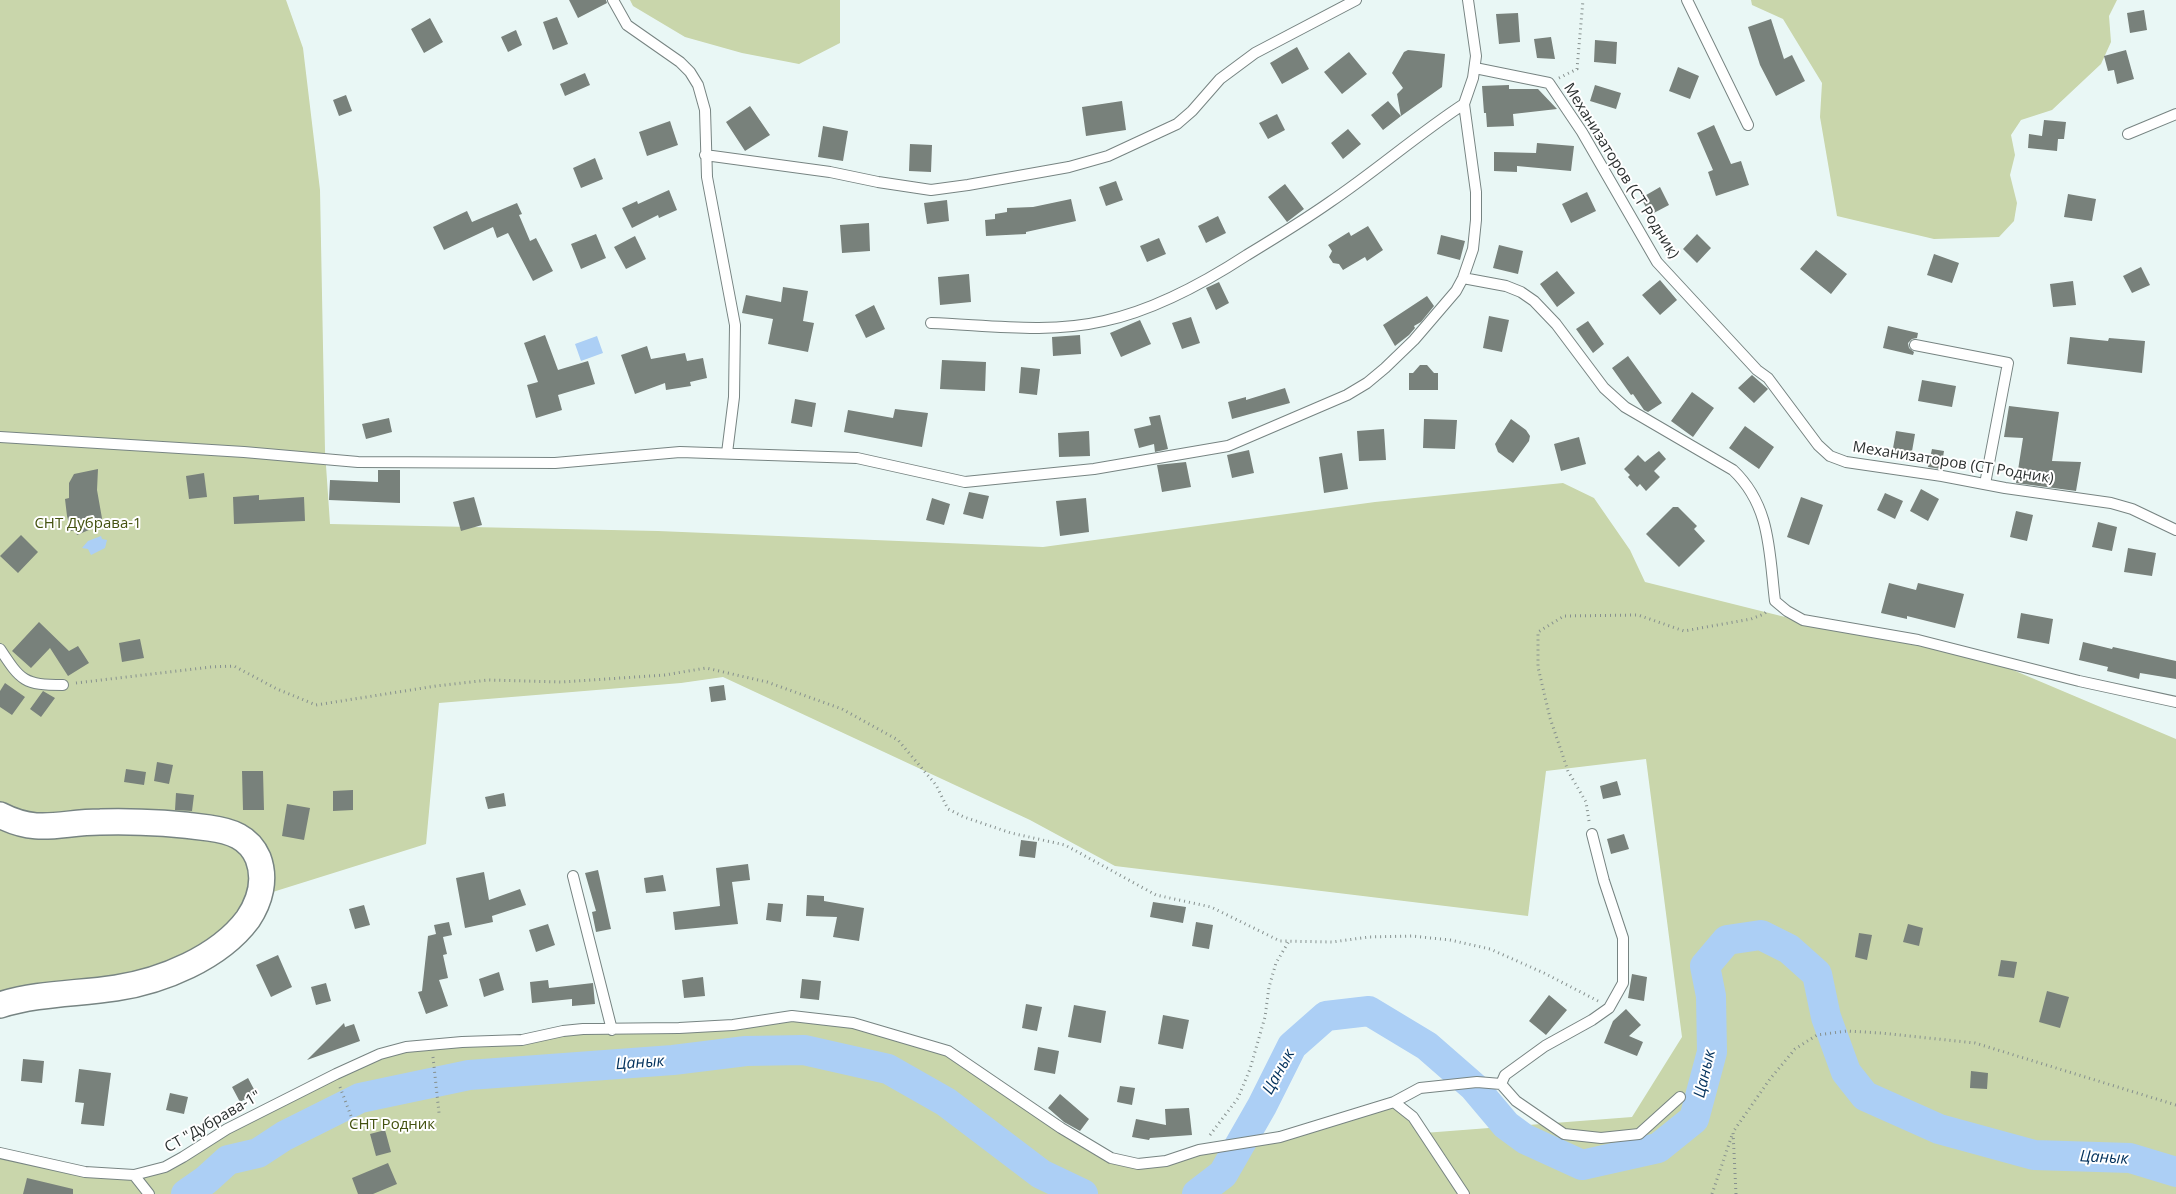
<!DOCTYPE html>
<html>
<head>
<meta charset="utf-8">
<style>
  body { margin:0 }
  canvas { display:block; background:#e9f7f5 }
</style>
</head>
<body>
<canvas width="2176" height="1194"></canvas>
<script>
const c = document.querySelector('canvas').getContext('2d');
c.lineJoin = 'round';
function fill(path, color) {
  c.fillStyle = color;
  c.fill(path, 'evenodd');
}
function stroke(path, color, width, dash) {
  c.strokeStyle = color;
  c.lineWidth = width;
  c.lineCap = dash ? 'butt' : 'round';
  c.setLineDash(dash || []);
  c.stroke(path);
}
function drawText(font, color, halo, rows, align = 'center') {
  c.font = font + ' "Open Sans",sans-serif';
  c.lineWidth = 4;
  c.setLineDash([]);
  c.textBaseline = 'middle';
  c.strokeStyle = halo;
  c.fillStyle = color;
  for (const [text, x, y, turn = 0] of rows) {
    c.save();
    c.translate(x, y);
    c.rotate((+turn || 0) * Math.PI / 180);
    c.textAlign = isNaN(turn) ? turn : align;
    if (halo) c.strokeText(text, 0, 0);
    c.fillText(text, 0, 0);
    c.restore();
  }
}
const green = new Path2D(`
  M0,0H286L303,48L320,190L325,451L330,524L658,531L1043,547L1375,502L1563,483L1594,498L1630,550L1645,582L1841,631L1987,659L2176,739V1194H0V1153L85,1172L151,1171L380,1054L612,1030L792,1016L853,1023L948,1052L1111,1158L1139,1164L1235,1146L1394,1102L1424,1133L1632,1117L1682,1037L1646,759L1546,771L1528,916L1115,866L1030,820L723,677L681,683L439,703L426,844L260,896L200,959L0,999Z
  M630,0H840V43L799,64L742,53L685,37L633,6Z
  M1751,0H2117L2109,16L2111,42L2101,64L2052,110L2021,120L2011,135L2015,155L2010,175L2017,203L2014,221L1999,237L1934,239L1837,216L1820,117L1822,83L1783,19L1752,5Z`);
const water = new Path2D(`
  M597,336L603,353L581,361L575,344Z
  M101,536L102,539L107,540L105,548L91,555L88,549L82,548L88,541Z`);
const river = new Path2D(`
  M186,1194L206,1180L228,1160L258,1153L284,1136L360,1098L469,1075L673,1060L746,1051L804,1050L888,1069L946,1102L1041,1174L1083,1194
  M1197,1194L1223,1174L1262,1106L1292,1046L1326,1016L1369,1011L1427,1046L1474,1087L1506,1125L1525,1139L1582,1165L1658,1148L1694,1119L1712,1052L1711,996L1705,966L1727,940L1761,935L1789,949L1817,974L1826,1017L1846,1072L1865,1096L1939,1129L2034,1155L2130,1158L2176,1172`);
const building = new Path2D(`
  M569,0H606L607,3L578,18Z
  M2144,10L2147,30L2130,33L2127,13Z
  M1518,13L1520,42L1499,44L1496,14Z
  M557,17L568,44L553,50L543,22Z
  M430,18L443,42L424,53L411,29Z
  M1771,19L1784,59L1792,55L1805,81L1776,96L1760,65L1748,27Z
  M516,30L522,45L508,52L501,37Z
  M1551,37L1555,59L1537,58L1534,39Z
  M1595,40L1617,42L1616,64L1594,62Z
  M1297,47L1309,69L1282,84L1270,63Z
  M1408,50L1445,54L1442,87L1401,116L1397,94L1403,88L1392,73L1404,52Z
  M2126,50L2134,79L2117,84L2114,70L2108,71L2104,56Z
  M1349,52L1367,74L1342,94L1324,72Z
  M1678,67L1699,76L1690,99L1669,91Z
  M585,73L590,85L565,96L560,84Z
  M1509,85V89H1538L1557,109L1513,114L1514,126L1487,127L1486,113H1484L1482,86Z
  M1595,85L1621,93L1616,109L1590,101Z
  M346,95L352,111L339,116L333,100Z
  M1122,101L1126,130L1086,136L1082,107Z
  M1388,101L1401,116L1383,130L1371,115Z
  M750,106L770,135L745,151L726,122Z
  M1277,114L1285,130L1268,139L1259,123Z
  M2044,120L2066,122L2064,139H2058L2057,151L2028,148L2029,134L2042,136Z
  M670,121L678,145L647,156L639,132Z
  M1714,125L1731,164L1741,161L1749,185L1716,196L1708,172L1713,170L1697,133Z
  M823,126L848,131L843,161L818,157Z
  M1348,129L1361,144L1343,159L1331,143Z
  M1537,143L1574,146L1571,171L1517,166V172L1494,171V152L1536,153Z
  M910,144L932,145L931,172L909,171Z
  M595,158L603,179L581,188L573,168Z
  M1116,181L1123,200L1106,206L1099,187Z
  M1285,184L1304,209L1287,222L1268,197Z
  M1660,187L1669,205L1650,215L1641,198Z
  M669,190L677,210L659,218L658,215L632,228L622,208L637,201L638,204Z
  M1587,192L1596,211L1571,223L1562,204Z
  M2068,194L2096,199L2092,221L2064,217Z
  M1071,199L1076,221L1026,232V234L986,236L985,220L995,219V214L1007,212V208L1033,207Z
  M947,200L949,221L927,224L924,203Z
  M517,203L522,214L519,215L530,241L536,238L553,271L533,281L508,233L497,238L493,227L444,250L433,227L467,211L472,222Z
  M1218,216L1226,233L1206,243L1198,226Z
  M869,223L870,251L842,253L840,225Z
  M1368,226L1383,250L1367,261L1365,257L1343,270L1339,264L1333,263L1329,257L1332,251L1328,245L1349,232L1351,236Z
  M596,234L606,258L581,269L571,244Z
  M1697,234L1711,248L1697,263L1683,249Z
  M1441,235L1465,241L1460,260L1437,254Z
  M635,236L646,259L626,269L614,247Z
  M1159,238L1166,254L1147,262L1140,246Z
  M1499,245L1523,251L1518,274L1493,268Z
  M1816,250L1847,274L1831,294L1800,269Z
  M1934,254L1959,263L1952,283L1927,275Z
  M2141,267L2150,285L2132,293L2123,276Z
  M1557,271L1575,293L1557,307L1540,284Z
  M969,274L971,302L940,305L938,277Z
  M1660,280L1677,300L1660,315L1642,295Z
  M2073,281L2076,305L2053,307L2050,284Z
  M1219,282L1229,303L1216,310L1206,288Z
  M783,287L808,291L803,321L814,323L808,352L768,344L773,319L742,313L746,295L781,302Z
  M1427,296L1434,306L1421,322L1414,326L1415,328L1409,335L1395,346L1383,325Z
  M874,305L885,329L866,338L855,315Z
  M1489,316L1509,320L1502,352L1483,348Z
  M1191,317L1200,343L1182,349L1172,323Z
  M1140,320L1151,344L1121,357L1110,333Z
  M1588,321L1604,344L1593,353L1576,329Z
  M1888,326L1918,333L1917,338L1912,339L1908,343L1909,348L1914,352L1913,355L1883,348Z
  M545,335L558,370L588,361L595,384L558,395L562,410L536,418L527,385L538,382L524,343Z
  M1080,335L1081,354L1053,356L1052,337Z
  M2070,337L2108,341L2109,338L2145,341L2142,373L2067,364Z
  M647,346L651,359L685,353L687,361L703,358L707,378L690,382L691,386L666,390L665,383L635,394L621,355Z
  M1628,356L1662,403L1648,412L1644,410L1633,394L1631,395L1612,368Z
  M942,360L986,362L985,391L940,389Z
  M1420,365H1427L1434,373H1438V390H1409V373H1413Z
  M1021,367L1040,369L1037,395L1019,393Z
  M1752,375L1768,389L1754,403L1738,388Z
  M1922,380L1956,386L1952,407L1918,401Z
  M1285,388L1290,403L1232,419L1228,402L1246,397V400Z
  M1692,392L1714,408L1693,437L1671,421Z
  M795,399L816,403L812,427L791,423Z
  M2009,406L2059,412L2052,461L2081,462L2076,491L2016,483L2023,438L2004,437Z
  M895,409L928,413L922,447L844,432L848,410L893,418Z
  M1160,415L1168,449L1155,452L1154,444L1139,448L1134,429L1151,425L1149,417Z
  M389,418L392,432L366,439L362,424Z
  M1424,419L1457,420L1455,449L1423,448Z
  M1511,419L1526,430L1530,436L1529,441L1513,463L1498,452L1495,444Z
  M1745,426L1774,447L1759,469L1729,448Z
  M1384,429L1386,460L1359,461L1357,431Z
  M1089,431L1090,456L1059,457L1058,433Z
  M1896,431L1915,434L1911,457L1892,454Z
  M1579,437L1586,464L1561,471L1554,444Z
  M1932,449L1944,451L1941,469L1928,467Z
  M1249,450L1254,473L1232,478L1227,455Z
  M1659,451L1666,459L1654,471L1660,477L1646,491L1640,484L1637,487L1628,477L1630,475L1624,469L1638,455L1645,462Z
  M1342,453L1348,489L1324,493L1319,457Z
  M1186,462L1191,487L1162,492L1157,465Z
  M98,469L97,490L103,524L77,535L75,530L71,531L67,516L65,499L69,498V483L74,474Z
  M378,470H400V503L329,500L330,480L378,482Z
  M204,473L207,497L189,499L186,476Z
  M1921,489L1939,499L1928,521L1910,511Z
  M969,492L989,496L983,519L963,514Z
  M1885,493L1903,501L1895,519L1877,510Z
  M259,495V500L304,497L305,521L234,524L233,497Z
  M474,497L482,525L461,531L453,502Z
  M1801,497L1823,505L1809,545L1787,537Z
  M932,498L950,504L944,525L926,520Z
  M1086,498L1089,532L1060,536L1056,501Z
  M1673,507H1678L1697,526L1694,529L1705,541L1679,567L1646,534Z
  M2016,511L2033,515L2027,541L2010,537Z
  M2098,522L2117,527L2112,551L2092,547Z
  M21,535L38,552L18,573L0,556Z
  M2128,548L2156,553L2152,576L2124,572Z
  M1889,583L1916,590L1918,583L1964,594L1955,628L1907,616V619L1881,613Z
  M2021,613L2053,619L2049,644L2017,638Z
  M39,622L69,651L78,646L89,663L68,676L50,648L31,668L12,651Z
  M140,639L144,658L122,662L119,643Z
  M2083,642L2112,649L2113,647L2176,661V679L2140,673L2139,679L2107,671L2108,667L2079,660Z
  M5,683L25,697L12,715L0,707V691Z
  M724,685L726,700L711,702L709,687Z
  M43,691L55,698L41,717L30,709Z
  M157,762L173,765L169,784L154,781Z
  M126,769L146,772L144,785L124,782Z
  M242,771H263L264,810H243Z
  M1617,781L1621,795L1603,799L1600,786Z
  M353,790V810L333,811V791Z
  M176,793L194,795L192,811L175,810Z
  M504,793L506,806L488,809L485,797Z
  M287,804L310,808L304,840L282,836Z
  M1624,834L1629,849L1611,854L1607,839Z
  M1021,840L1037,842L1035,858L1019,856Z
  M748,864L750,880L732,882L738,924L675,930L673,912L720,906L716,868Z
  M598,870L611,929L596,932L592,912L596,911L585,873Z
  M484,872L489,900L520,889L526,905L492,916L493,922L465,928L456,878Z
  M663,875L666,891L646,893L644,878Z
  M807,895L824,896V901L864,908L859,941L833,937L837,917L806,916Z
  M1153,902L1186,907L1183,923L1150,917Z
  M768,903L783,904L781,922L766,920Z
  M364,905L370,925L355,929L349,909Z
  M449,922L452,935L443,937L447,954L443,955L448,978L439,980L448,1006L426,1014L418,992L422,991L428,936L436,934L434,925Z
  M1196,922L1213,925L1209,949L1192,946Z
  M548,924L555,945L536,952L529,930Z
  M1908,924L1923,928L1919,946L1903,942Z
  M1859,933L1872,935L1867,960L1855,957Z
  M278,955L292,987L271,997L256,965Z
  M2001,960L2017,962L2014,978L1998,976Z
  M499,972L504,990L484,997L479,979Z
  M1632,974L1647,977L1644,1001L1628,998Z
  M703,977L705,996L684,998L682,980Z
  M802,979L821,981L819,1000L800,998Z
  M548,980L549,988L593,983L595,1004L572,1006V999L532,1003L530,982Z
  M326,983L331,1001L316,1005L311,987Z
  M2047,991L2069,997L2060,1028L2039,1022Z
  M1549,995L1567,1010L1546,1035L1529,1021Z
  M1026,1004L1042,1007L1037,1031L1022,1028Z
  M1074,1005L1106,1011L1101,1043L1068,1037Z
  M1626,1009L1641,1025L1629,1036L1643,1042L1637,1056L1604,1043L1613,1021Z
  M1163,1015L1189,1020L1183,1049L1158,1044Z
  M344,1023L345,1027L354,1024L360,1041L307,1060Z
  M1038,1047L1059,1051L1055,1074L1034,1070Z
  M23,1059L44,1061L42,1083L21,1081Z
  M79,1069L111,1073L104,1126L81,1124L84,1103L75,1102Z
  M1971,1071L1988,1073L1987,1089L1970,1088Z
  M248,1078L256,1093L240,1102L232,1087Z
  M1120,1086L1135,1088L1132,1105L1117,1102Z
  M170,1093L188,1097L184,1114L166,1110Z
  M1060,1094L1089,1119L1080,1131L1064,1122L1048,1108Z
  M1189,1108L1192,1135L1150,1138L1149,1140L1132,1137L1136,1119L1166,1125L1165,1109Z
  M385,1130L391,1152L376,1156L370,1134Z
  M388,1163L397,1184L373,1194H358L352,1178Z
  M27,1178L73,1189V1194H23Z`);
const path = new Path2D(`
  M1559,78L1577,69L1583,0
  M76,683L211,667L234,666L277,689L316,705L436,686L488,680L562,682L665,675L706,668L767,682L842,709L898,740L936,785L948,809L964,817L1011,833L1065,845L1156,895L1211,907L1280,941L1332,942L1369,937L1412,936L1450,940L1490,949L1544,973L1598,1001
  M1589,821L1586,802L1568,771L1550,718L1538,667V632L1564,616L1638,615L1684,631L1751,619L1764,614L1767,611
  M433,1057L439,1113
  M340,1087L357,1132
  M1210,1135L1238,1098L1250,1069L1265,1017L1269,987L1276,963L1289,941
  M1712,1194L1732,1135
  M1736,1194L1733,1132L1770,1079L1795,1049L1817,1035L1847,1031L1881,1033L1975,1043L2176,1105`);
const service = new Path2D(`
  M613,0L627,25L680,62L690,72L698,85L705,110L707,177L735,325L734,397L727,453
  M1687,0L1748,125
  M1475,68L1549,83L1582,132L1657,262L1757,370L1768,378L1818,445L1830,456L1846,462L1942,476L2005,488L2111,503L2132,509L2176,530
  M2128,134L2176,114
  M705,155L830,172L878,182L931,190L968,185L1069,167L1108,156L1177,124L1192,111L1220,79L1255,53L1356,0
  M1463,278L1506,286L1521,292L1534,301L1556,324L1604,388L1625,407L1733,470C1771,506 1769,552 1775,601L1787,611L1803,620L1918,640L2079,681L2176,702
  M931,323C988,325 1048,334 1104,321C1155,310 1204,283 1247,255C1275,238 1303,221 1330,202C1376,171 1418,134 1464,104
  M1915,345L2008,363L1985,484
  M0,437L244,452L358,462L555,463L680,452L857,458L965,482L1094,469L1228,446L1347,395L1367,383L1385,368L1414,340L1456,291L1463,278L1473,249L1476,220V192L1464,104L1473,78L1476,56L1468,0
  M0,649C21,681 24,685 63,685
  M1592,834L1604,881L1623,938V983L1609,1008L1592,1020L1545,1046L1505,1075L1501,1084L1516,1101L1564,1134L1601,1138L1639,1134L1680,1097
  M573,876L612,1030
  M1394,1102L1420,1088L1477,1082L1501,1084
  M0,1153L85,1172L134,1175L165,1167L183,1157L227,1129L336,1074L380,1054L406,1047L462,1042L522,1040L563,1031L583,1029L679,1028L733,1025L792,1016L853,1023L948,1051L1061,1128L1111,1158L1138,1164L1166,1161L1199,1150L1280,1137L1394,1102L1413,1117L1464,1194
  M134,1175L149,1194`);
const tertiary = new Path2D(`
  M0,815C39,835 60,822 100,822C137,821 173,823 209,828C231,831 249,837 258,858C266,879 260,901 248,919C219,958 162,981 116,988C77,994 38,993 0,1005`);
const streetNames = [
  ["Механизаторов (СТ Родник)",1621,171,58],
  ["Механизаторов (СТ Родник)",1953,463,9],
  ["СТ \"Дубрава-1\"",213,1122,-30]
];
const parkNames = [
  ["СНТ Дубрава-1",88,524],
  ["СНТ Родник",392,1125]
];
const waterNames = [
  ["Цанык",640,1063,-4],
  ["Цанык",1279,1072,-61],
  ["Цанык",1705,1074,-77],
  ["Цанык",2104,1158,3]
];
fill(green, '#c9d6ab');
fill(water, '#accff5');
stroke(river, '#accff5', 30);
fill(building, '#78817b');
stroke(service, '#778482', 12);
stroke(tertiary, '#778482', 28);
stroke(path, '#86908e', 3, [1, 4]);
stroke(service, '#fff', 10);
stroke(tertiary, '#fff', 25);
drawText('15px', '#2c3130', '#fff', streetNames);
drawText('15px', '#445210', '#fff', parkNames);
drawText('italic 16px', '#03325d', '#fff', waterNames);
</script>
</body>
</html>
